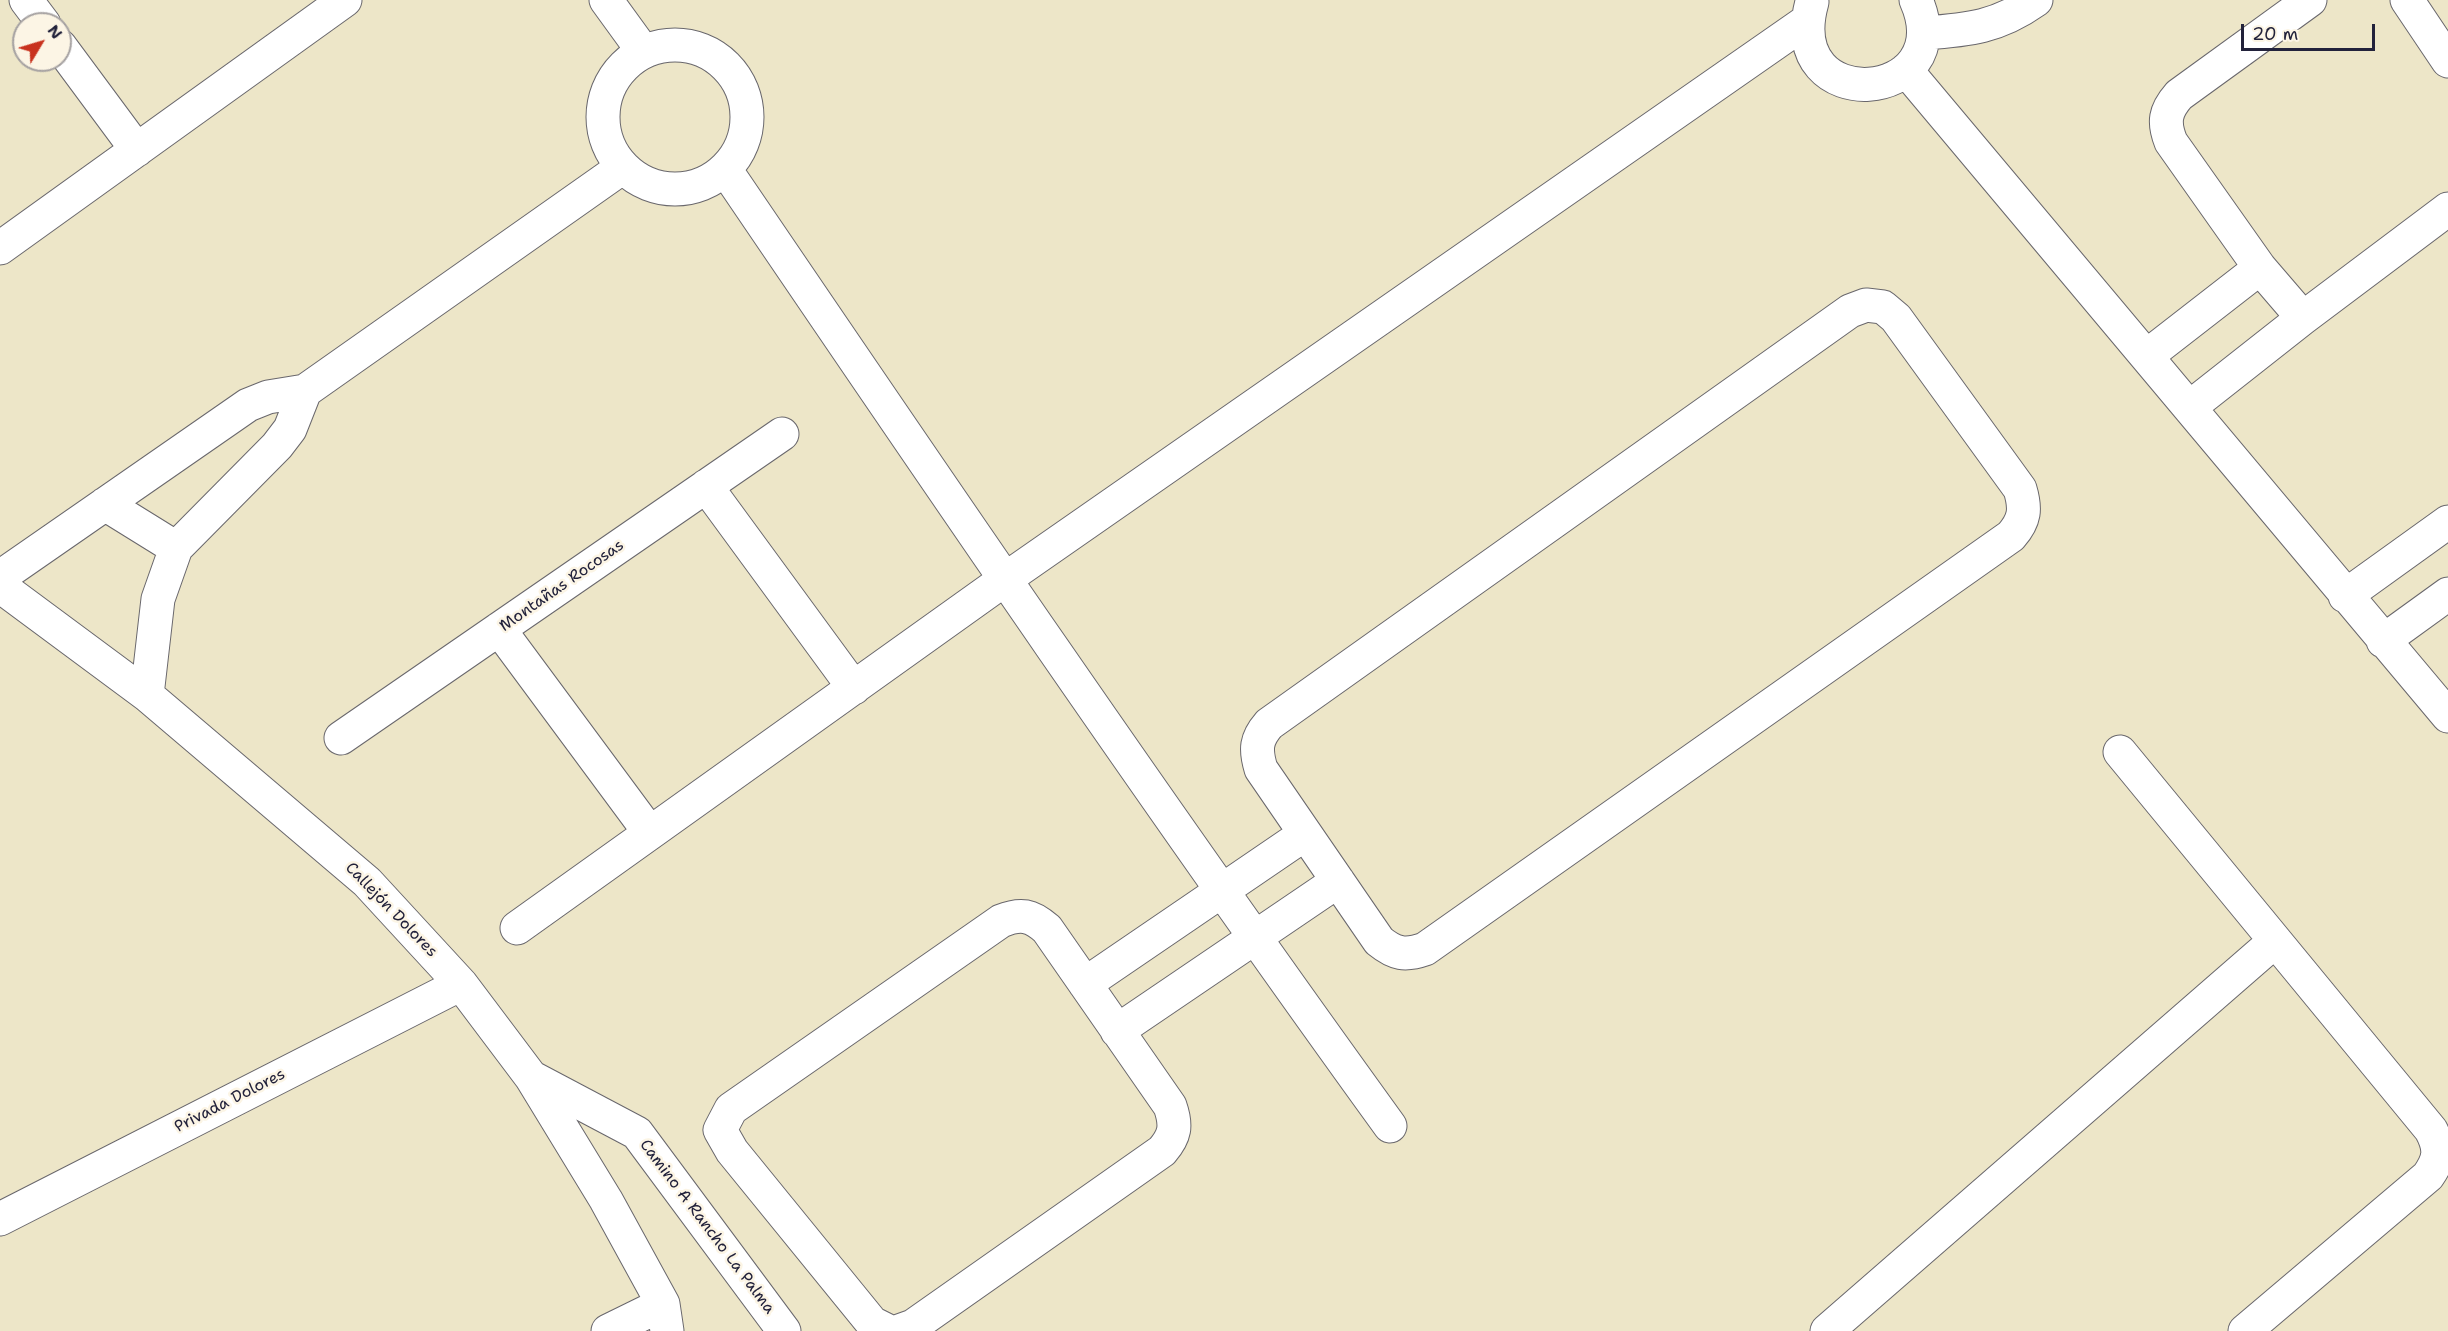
<!DOCTYPE html>
<html>
<head>
<meta charset="utf-8">
<style>
  body { margin:0 }
  #map { position:relative; width:2448px; height:1331px; overflow:hidden; background:#ede6c8; font-family:"Shantell Sans",sans-serif }
  canvas { display:block }
  .north { position:absolute; left:12px; top:12px; width:60px; height:60px; box-sizing:border-box; background:#fcf5e5; border:2px solid #a5a1a1; border-radius:50%; rotate:52deg; font-size:16px; font-weight:700; line-height:24px; text-align:center; color:#22223b }
  .north::after { content:''; display:block; margin:auto; width:21px; height:27px; background:#c8321e; clip-path:polygon(50% 0,100% 100%,50% 72%,0 100%) }
  .scale { position:absolute; left:2241px; top:24px; width:134px; height:27px; box-sizing:border-box; border:3px solid #22223b; border-top:0; padding-left:8px; font-size:18px; line-height:21px; white-space:nowrap; color:#22223b; -webkit-text-stroke:4px #fcf5e5; paint-order:stroke }
</style>
</head>
<body>
<div id="map">
<canvas width="2448" height="1331"></canvas>
<div class="north">N</div>
<div class="scale">20 m</div>
</div>
<script>
const c = document.querySelector('canvas').getContext('2d');
c.lineJoin = 'round';
function stroke(path, color, width, dash) {
  c.strokeStyle = color;
  c.lineWidth = width;
  c.lineCap = dash ? 'butt' : 'round';
  c.setLineDash(dash || []);
  c.stroke(path);
}
function drawText(font, color, halo, rows, align = 'center') {
  c.font = font + ' "Shantell Sans",sans-serif';
  c.lineWidth = 5;
  c.setLineDash([]);
  c.textBaseline = 'middle';
  c.strokeStyle = halo;
  c.fillStyle = color;
  for (const [text, x, y, turn = 0] of rows) {
    c.save();
    c.translate(x, y);
    c.rotate((+turn || 0) * Math.PI / 180);
    c.textAlign = isNaN(turn) ? turn : align;
    if (halo) c.strokeText(text, 0, 0);
    c.fillText(text, 0, 0);
    c.restore();
  }
}
const minor = new Path2D(`
  M26,0L44,24
  M606,0L643,51
  M2310,0L2179,95C2165,111 2163,122 2171,142L2260,268L2303,318L2448,209
  M2407,0L2448,61
  M1812,2C1779,120 1962,104 1916,0
  M1924,33C1969,30 1998,27 2036,0
  M603 117a72 72 0 1 1 144 0a72 72 0 1 1-144 0Z
  M60,46L137,150
  M1906,70L2448,716
  M725,169C943,490 1162,811 1390,1126
  M0,248L345,0
  M1866,305L1883,307L1896,318L2020,489C2026,509 2025,520 2011,536L1425,949C1405,956 1395,954 1379,941L1261,769C1255,749 1256,739 1269,724L1850,311Z
  M2148,355L2260,268
  M2190,407L2303,318
  M706,486L854,688
  M105,504L176,548
  M0,577L248,405L268,397L305,391L623,167
  M0,586L147,695L367,882L461,984L531,1077L606,1200L663,1304L667,1331
  M2345,596L2448,522
  M499,629L650,833
  M2383,641L2448,594
  M147,695L158,599L176,548L277,446L290,429L305,391
  M341,738L782,434
  M2120,752L2431,1130C2441,1149 2440,1159 2428,1176L2245,1331
  M517,928L1004,580L1807,21
  M1085,984L1305,834
  M1117,1031L1338,881
  M533,1078L637,1133L784,1331
  M0,1219L461,984
  M608,1331L663,1304
  M888,1331L872,1323L732,1151L720,1130L731,1109L1001,921C1021,913 1031,915 1047,929L1170,1106C1177,1126 1175,1136 1162,1151L913,1326L899,1331
  M1827,1331L2275,941`);
const streetNames = [
  ["Montañas Rocosas",562,586,-35],
  ["Callejón Dolores",391,910,46],
  ["Privada Dolores",230,1101,-27],
  ["Camino A Rancho La Palma",707,1227,53]
];
stroke(minor, '#69676c', 35);
stroke(minor, '#fff', 33);
drawText('16px', '#22223b', '#fcf5e5', streetNames);
</script>
</body>
</html>
